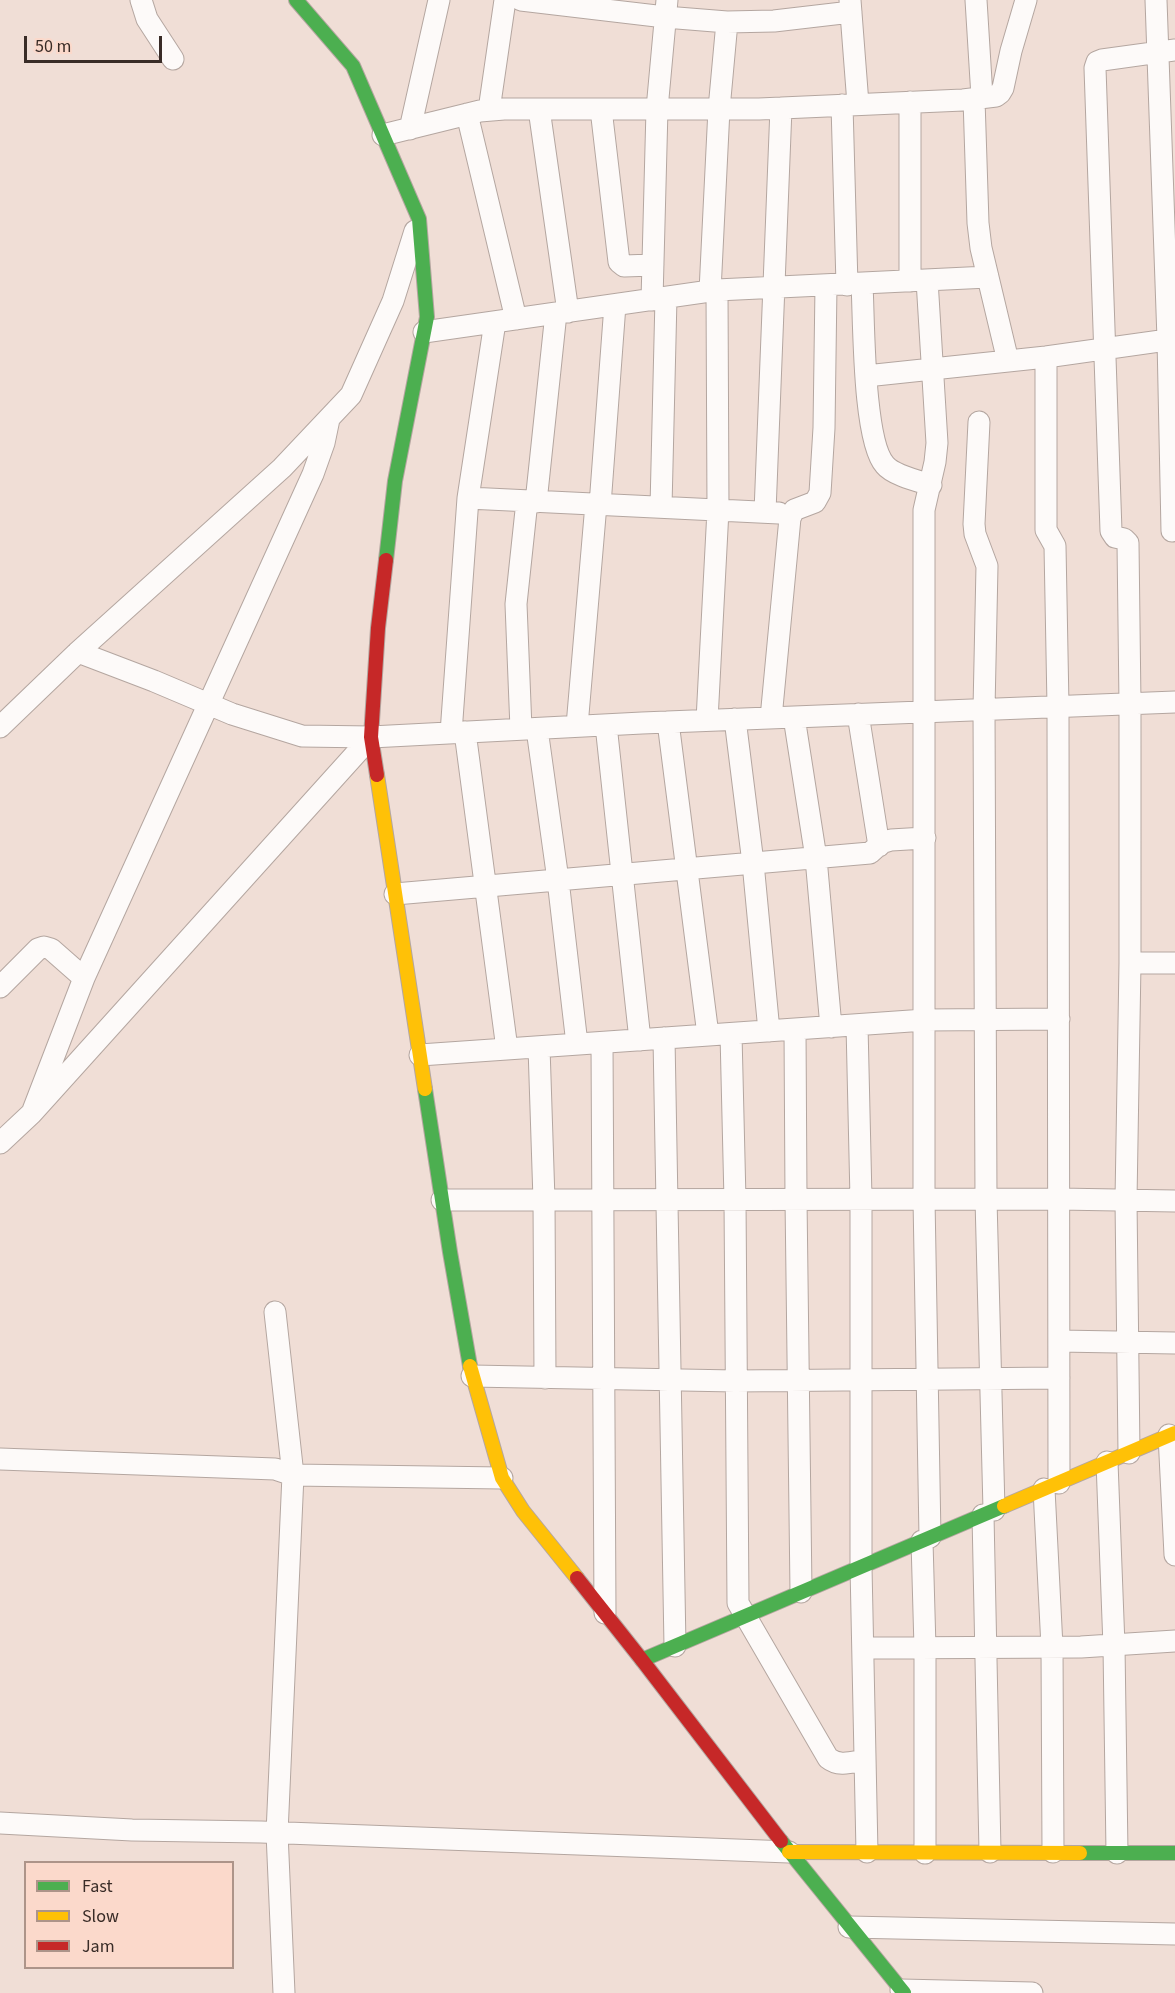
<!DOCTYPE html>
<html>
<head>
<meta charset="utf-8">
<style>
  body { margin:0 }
  #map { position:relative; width:1175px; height:1993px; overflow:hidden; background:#f0ded6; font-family:"Source Sans 3",sans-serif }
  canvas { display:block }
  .legend { position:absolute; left:24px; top:1861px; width:210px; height:108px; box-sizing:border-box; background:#fbd9cb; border:2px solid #ad9489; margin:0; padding:8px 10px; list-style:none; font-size:18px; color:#392c27 }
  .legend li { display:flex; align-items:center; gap:12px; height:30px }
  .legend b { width:30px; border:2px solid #ad9489 }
  .scale { position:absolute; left:24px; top:36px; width:138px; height:27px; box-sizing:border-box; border:3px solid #392c27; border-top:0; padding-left:8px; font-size:18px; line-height:21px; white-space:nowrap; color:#392c27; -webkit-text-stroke:4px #fbd9cb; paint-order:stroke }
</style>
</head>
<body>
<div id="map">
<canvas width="1175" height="1993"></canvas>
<ul class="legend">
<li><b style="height:8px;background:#4caf50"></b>Fast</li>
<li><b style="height:8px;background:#ffc107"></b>Slow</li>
<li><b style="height:8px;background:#c62828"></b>Jam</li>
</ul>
<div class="scale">50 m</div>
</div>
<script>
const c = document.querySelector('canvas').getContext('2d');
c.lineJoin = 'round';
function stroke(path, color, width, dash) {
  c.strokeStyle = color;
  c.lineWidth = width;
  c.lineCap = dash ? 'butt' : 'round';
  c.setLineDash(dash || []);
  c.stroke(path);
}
const street = new Path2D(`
  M141,0L147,19L173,59
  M521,0L665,17L727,22L774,21L851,12
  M850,0L858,104
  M976,0L982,97
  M1156,0L1168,339L1172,531
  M974,99L978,223L981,248L1008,361
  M910,102V281
  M842,105L847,285
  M539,109L568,312
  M601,109L619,262L624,266L653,265
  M489,110L505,0
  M467,114L516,319
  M410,129L439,0
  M383,135L480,111L504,109H759L963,100L996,96L1000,93L1003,88L1011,51L1026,0
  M927,280L937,443L935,462L924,510V1199L930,1537
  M862,284C864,320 863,441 885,465C893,475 918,481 931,485
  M710,291L719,109L727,22
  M652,300L657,109L667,0
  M424,332L717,290L988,277
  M1046,357V530L1055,546L1058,706L1059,1483
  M866,376L1046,357L1175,339
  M979,422L974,524L975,534L987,566L984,709L986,1199L994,1510
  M468,498L779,513
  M536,502L556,313
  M600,505L615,305
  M661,507L666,298
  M765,512L781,108
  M78,652L154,681L232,714L302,736L371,737L642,723L1175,702
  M858,714L879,846
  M794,717L816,858L831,1027
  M771,718L790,518L794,510L815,502L820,493L824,428L826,286
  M735,719L753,863L769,1031
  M707,720L718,510L717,290
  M668,722L708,1035
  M606,725L640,1040
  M577,726L596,504
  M0,727L78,652L282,468L351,395L393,301L415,231
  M521,729L516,604L527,501
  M537,729L558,880L577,1044
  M465,732L507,1049
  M451,733L468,498L495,322
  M395,894L870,853L881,843L891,840L925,838
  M1130,963H1175
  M0,987L38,949L44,947L51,949L84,978
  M857,1025L861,1199V1567L867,1852
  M795,1029L796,1199L801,1592
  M731,1034L735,1200L738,1603L828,1758C839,1767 852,1762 865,1760
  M664,1038L675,1646
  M602,1043L605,1613
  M539,1047L544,1200L545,1378
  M420,1055L925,1020L1059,1019
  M32,1113L84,978L313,474L324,443L329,419
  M0,1143L32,1113L371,737
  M442,1200L1059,1199L1175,1201
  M275,1312L293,1475L277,1833L284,1993
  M1059,1341L1175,1343
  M472,1376L735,1381L1059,1378
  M1169,1435L1175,1555
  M1129,1453L1126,1200L1130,963V704L1128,543L1124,539L1115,537L1111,531L1095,68L1097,62L1102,60L1175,50
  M0,1459L275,1469L293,1475L502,1478
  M1107,1462L1114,1646L1117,1853
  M1044,1489L1052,1647L1053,1852
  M983,1515L990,1852
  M922,1541L925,1648V1853
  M863,1648L1081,1647L1175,1641
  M0,1823L132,1830L261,1832L789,1852
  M849,1927L1175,1934
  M901,1990L1032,1993`);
const fast = new Path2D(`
  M296,0L353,66L419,219L427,317L395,481L386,560
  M425,1089L450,1252L470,1366
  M642,1660L1004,1506
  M781,1841L904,1993
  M1080,1853H1175`);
const slow = new Path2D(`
  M377,775L425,1089
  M470,1366L502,1478L523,1511L577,1578
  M1004,1506L1175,1433
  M789,1852L1080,1853`);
const jam = new Path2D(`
  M377,775L371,737L378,628L386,560
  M577,1578L642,1660L781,1841`);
stroke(street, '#b4a6a0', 23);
stroke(fast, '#b4a6a0', 16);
stroke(slow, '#b4a6a0', 16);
stroke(jam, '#b4a6a0', 16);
stroke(street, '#fdfaf9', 21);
stroke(fast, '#4caf50', 14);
stroke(slow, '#ffc107', 14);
stroke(jam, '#c62828', 14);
</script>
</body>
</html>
